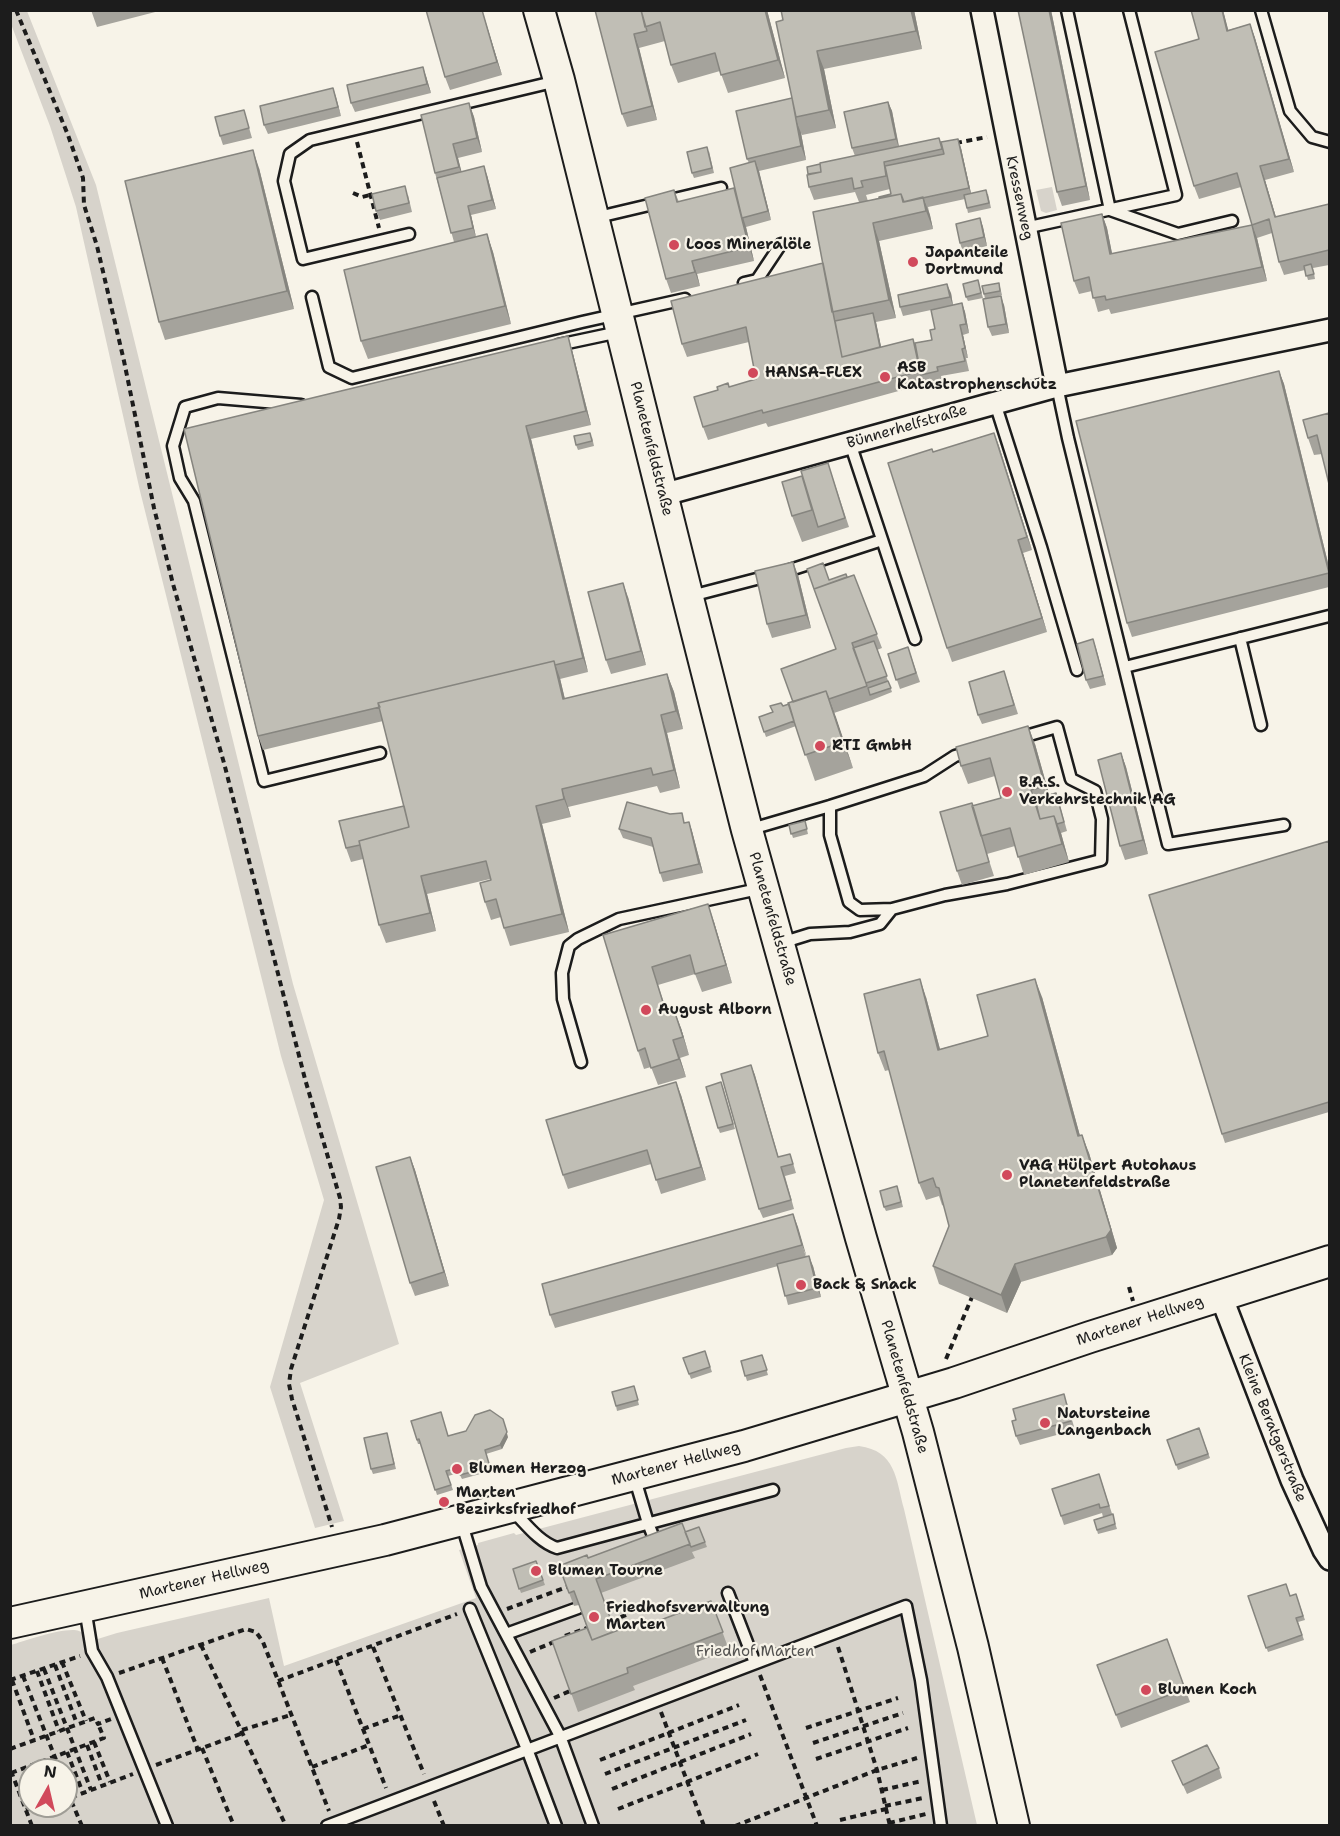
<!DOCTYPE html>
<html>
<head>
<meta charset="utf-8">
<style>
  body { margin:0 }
  #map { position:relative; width:1340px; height:1836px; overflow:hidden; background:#f7f3e8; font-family:"Shantell Sans",sans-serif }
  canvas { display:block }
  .frame { position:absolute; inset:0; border:12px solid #1c1c1c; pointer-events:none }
  .north { position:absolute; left:18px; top:1758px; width:60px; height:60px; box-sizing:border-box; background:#f7f3e8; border:2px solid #9f9d96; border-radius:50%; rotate:8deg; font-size:16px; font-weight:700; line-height:24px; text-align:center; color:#1c1c1c }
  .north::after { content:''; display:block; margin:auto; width:21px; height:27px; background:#d1495b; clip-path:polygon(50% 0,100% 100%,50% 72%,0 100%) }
</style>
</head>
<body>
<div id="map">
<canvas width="1340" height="1836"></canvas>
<div class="frame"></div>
<div class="north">N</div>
</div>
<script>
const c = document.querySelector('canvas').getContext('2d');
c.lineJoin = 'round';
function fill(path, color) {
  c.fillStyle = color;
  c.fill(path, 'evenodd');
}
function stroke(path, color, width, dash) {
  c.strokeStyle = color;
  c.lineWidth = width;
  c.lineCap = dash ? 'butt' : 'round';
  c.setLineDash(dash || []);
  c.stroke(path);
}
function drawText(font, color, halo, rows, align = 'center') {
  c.font = font + ' "Shantell Sans",sans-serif';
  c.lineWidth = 4.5;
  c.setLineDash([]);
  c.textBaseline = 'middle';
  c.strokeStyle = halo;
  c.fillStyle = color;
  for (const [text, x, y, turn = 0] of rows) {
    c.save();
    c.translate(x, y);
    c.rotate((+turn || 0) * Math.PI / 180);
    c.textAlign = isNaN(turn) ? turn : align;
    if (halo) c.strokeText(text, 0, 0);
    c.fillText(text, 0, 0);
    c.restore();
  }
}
const green = new Path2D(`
  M11,10L27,11L96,185L293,984L399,1344L300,1383L344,1521L315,1528L270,1387L324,1200L281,1056L140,491L76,207L50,126L11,24Z
  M1052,187L1057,210L1046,213L1041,211L1036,190Z
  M859,1446C896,1451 896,1479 904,1509L977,1825L11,1826V1645C24,1641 67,1626 79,1631C84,1633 86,1637 88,1642L117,1633L269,1598L284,1666L476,1598L459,1550L478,1545V1543L514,1533L516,1535L846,1448ZM30,1770H66V1806H30Z`);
const path = new Path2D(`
  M16,10L68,135L83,178L84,205L97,246L124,361L154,508L173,584L224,763L305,1079L340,1198L341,1207L339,1219L291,1369L289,1384L292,1399L332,1527
  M357,142L379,228
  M956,143L987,137
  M353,193L362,197L370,195
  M1129,1287L1133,1301
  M946,1359L972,1297
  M507,1609L567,1587
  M611,1621L626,1615
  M565,1636L587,1628
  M201,1645L286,1826
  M373,1647L424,1774
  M838,1647L877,1770L890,1826
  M530,1652L556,1641
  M162,1658L198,1750
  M336,1660L386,1788
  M62,1662L86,1721
  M55,1665L77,1724
  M44,1669L91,1790
  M37,1671L59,1731
  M119,1673L246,1629L256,1632L263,1642L329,1811
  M760,1675L817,1826
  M23,1676L60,1770
  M10,1680L80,1656
  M12,1680L34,1740
  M278,1681L457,1614
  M554,1698L570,1691
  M661,1712L704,1826
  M806,1728L898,1698
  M363,1729L401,1715
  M242,1730L291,1715
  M94,1742L110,1782
  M813,1743L903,1713
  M87,1745L102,1785
  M202,1748L234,1826
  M10,1749L95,1718L98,1724L111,1719
  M67,1752L83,1793
  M816,1759L908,1728
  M600,1760L739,1705
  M156,1765L243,1733
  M312,1767L369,1745
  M11,1771L32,1826
  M11,1773L104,1738L98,1724
  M605,1774L746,1720
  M66,1787L70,1798
  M612,1789L751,1734
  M882,1790L922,1781
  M434,1801L444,1826
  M885,1806L923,1798
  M618,1809L758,1754
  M26,1810L36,1806
  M840,1820L886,1809
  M889,1823L926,1814
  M82,1826L70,1798L133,1774
  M735,1826L877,1770L917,1758`);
const lane = new Path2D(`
  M1067,10L1110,210L1178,234L1232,221
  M1261,10L1290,111L1312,137L1330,142
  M594,218L721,188
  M1025,228L1176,195L1129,10
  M409,234L303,259L284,181L290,154L310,140L557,81
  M744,283L757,280L781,244
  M312,297L329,367L352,378L582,322L685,299
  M558,345L619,332
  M1057,386L1068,438L1168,844L1284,825
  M995,403L1041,547L1077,670
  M301,405L218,398L185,407L173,446L180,478L194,501L264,781L380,753
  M850,443L915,639
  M784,572L882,540
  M691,596L768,576
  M1240,638L1261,725
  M1125,667L1329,616
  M830,806V835L849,902L860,910L892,909L945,895L1007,884L1101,860L1102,819L1095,791L1071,779L1057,727L1019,738
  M748,830L830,806L924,776L955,756L969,752
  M781,943L810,934L850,932L880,924L892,909
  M581,1062L563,999L562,973L569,946L578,939L619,919L763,888
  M634,1476L648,1523L657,1546
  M513,1511C526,1524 539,1542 557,1548L773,1490
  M461,1521L481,1587L560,1736L593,1826
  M728,1593L755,1663
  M85,1608L92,1651L107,1677L167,1826
  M470,1609L527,1749L556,1826
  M506,1634L578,1608
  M327,1826L906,1606L921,1680L941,1826`);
const street = new Path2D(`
  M982,10L1057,386
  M662,495L1057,386L1330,330
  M1221,1296L1292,1480L1324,1550L1330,1559`);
const secondary = new Path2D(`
  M539,10L559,80L688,598L747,830L861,1238L918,1432L973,1647L1014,1826
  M10,1623L385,1540L744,1446L954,1383L1090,1337L1330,1261`);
const wall = new Path2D(`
  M91,10H163L97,27Z
  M482,10L502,75L450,90L445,77Z
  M595,10H767L785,78L728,93L720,71L678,83L671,65L665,41L639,48L657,120L627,127L622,114Z
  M781,10H914L922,49L824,69L836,128L802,135L801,133L806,160L759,171L771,220L746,227L754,261L697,274L700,286L671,293L666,279L674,190L679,202L734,188L749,163L747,159L792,98L783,20Z
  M1051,10L1090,200L1062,206L1057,192Z
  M1191,10H1223L1228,30L1250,24L1255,38L1294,172L1265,180L1276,217L1329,204V265L1313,268L1315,279L1308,280L1305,270L1284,275L1279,262L1272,233L1257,238L1267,281L1111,314L1109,309L1098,312L1092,291L1079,294L1074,281L1102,214L1107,228L1112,254L1252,225L1241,187L1199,199L1194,186L1199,39Z
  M426,76L431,93L355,112L351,103Z
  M333,88L341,116L268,134L264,125Z
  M888,102L892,111L899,146L941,142L961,148L971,193L988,194L991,208L968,213L965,199L928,207L933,229L879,241L896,318L876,322L881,347L915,343L932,340L935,329L931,310L903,316L900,307L951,293L953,305L962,303L965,312L969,333L963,335L968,358H966L969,371L941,376L942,380L924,384L768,427L766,423L708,440L703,427L730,387L756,379L749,342L687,357L682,344L823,263L859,202L855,192L814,200L809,187L855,156L852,148ZM890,189L891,194L868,201L866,195Z
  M469,103L474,117L482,152L458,158L461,171L487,175L496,209L471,215L476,237L487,234L493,252L511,324L368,359L361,341L454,242L435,173Z
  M244,110L252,138L223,145L220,136Z
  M709,151L714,173L694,178L692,173Z
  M259,168L294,309L165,340L159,322Z
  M408,195L412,212L380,220L376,211Z
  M980,218L983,227L987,246L963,252L960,243Z
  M978,280L983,298L968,301L966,297Z
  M1000,287L1002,295L995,297L1004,305L1009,333L992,336L988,327L985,299L984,294Z
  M568,336L572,350L591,425L531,439L588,672L560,679L565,699L667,674L674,692L683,729L667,733L680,788L660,793L657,786L568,807L571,817L542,824L569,932L510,946L504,928L501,917L491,920L485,902L490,879L427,894L436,931L386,943L379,925L363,859L351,862L346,848L404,806L383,721L263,750L258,736Z
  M1279,371L1284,384L1329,567V587L1132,637L1127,623Z
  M1329,413L1322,454L1314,455L1308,438Z
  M994,433L1032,550L1023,553L1047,632L952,662L947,648L933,452Z
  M592,437L594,446L578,450L576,445Z
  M828,463L849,527L802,542L792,516L802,476Z
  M798,575L811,628L772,638L767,624Z
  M854,575L882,648L877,650L892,692L872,700L870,695L872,700L834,713L853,768L815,781L796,726L766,737L759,717L773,712L793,702L836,649L830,580L847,577Z
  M628,597L646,665L611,674L606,660Z
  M1093,639L1106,685L1090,689L1086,680Z
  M908,647L920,682L900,689L888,654Z
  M1004,671L1018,714L982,724L978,715Z
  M1035,744L1049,795L1059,802L1067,831L1061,833L1069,862L1024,875L1015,846L987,854L994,876L962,885L957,871L1001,798L995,776L968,784L961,766Z
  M1121,753L1126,767L1148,854L1125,860L1120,846Z
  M805,821L808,834L793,838L789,825Z
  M689,822L692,831L703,873L663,882L660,873L653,847L623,838L619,829Z
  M1329,841V1112L1225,1143L1222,1134Z
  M714,922L732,983L702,992L695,974L658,985L667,1012L681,1028L689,1055L680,1058L686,1077L658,1085L651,1067L644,1069L638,1051L603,935Z
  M926,997L940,1049L988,1036L1042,997L1080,1136L1089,1153L1117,1248L1112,1255L1021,1282L1007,1313L939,1284L933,1266L949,1226L944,1206L942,1205L939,1196L926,1200L919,1183L889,1070L885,1071L878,1053Z
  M751,1065L778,1157L793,1163L796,1173L785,1176L794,1209L763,1218L759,1209Z
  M723,1087L735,1129L720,1133L718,1128Z
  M681,1095L706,1180L661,1194L651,1164L568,1189L563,1175Z
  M410,1157L415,1170L449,1286L415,1296L410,1283Z
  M899,1191L903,1207L886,1211L884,1207Z
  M793,1214L806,1257L813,1266L821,1297L788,1305L778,1266L555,1328L550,1315Z
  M705,1351L712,1372L691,1379L683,1358Z
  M762,1355L768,1375L747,1381L741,1361Z
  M634,1386L639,1405L617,1411L616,1406Z
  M1067,1403L1075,1430L1020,1445L1016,1436Z
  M411,1421L448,1436L508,1437L502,1449L486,1454L491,1471L462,1479L459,1473L448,1476L453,1490L437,1495L421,1444H418Z
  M1199,1428L1210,1458L1178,1470L1167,1440Z
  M387,1433L396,1469L373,1474L371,1469Z
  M1102,1483L1117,1529L1098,1534L1094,1520L1103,1517L1102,1513L1064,1525L1061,1516Z
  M699,1527L707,1547L692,1552L695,1558L601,1593L615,1631L642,1627L711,1601L729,1650L633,1686L635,1690L578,1712L552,1641L587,1628L579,1605L574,1606L559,1566L685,1532Z
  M536,1561L545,1585L521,1593L513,1569Z
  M1296,1594L1305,1620L1298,1622L1304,1640L1268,1652L1248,1596H1290Z
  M1167,1639L1190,1702L1121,1728L1097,1665Z
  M1172,1761L1219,1768L1222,1778L1187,1794Z`);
const shadedWall = new Path2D(`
  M482,10L502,75L497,62Z
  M765,10H767L785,78L778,60Z
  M911,10H914L922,49L916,31Z
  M1049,10H1051L1090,200L1086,186Z
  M1222,10H1223L1232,44L1227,31Z
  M1250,24L1255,38L1294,172L1289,159Z
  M634,34L639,48L657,120L652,106Z
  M817,51L824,69L836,128L829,110Z
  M423,67L426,76L431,93L427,84Z
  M333,88L336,97L341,116L338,107Z
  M888,102L892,111L899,148L896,139Z
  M469,103L474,117L482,152L477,138Z
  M796,120L801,133L806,160L801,146Z
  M958,139L961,148L972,198L969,188Z
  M453,144L458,158L464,181L459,167Z
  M253,150L259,168L294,309L287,291Z
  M755,161L759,171L771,220L768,211Z
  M484,166L487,175L496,209L492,200Z
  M1260,166L1265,180L1280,231L1275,217Z
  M734,188L746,227L754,261L749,247Z
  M923,197L930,215L933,229L926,211Z
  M468,206L471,215L476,237L473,228Z
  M1102,214L1107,228L1115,268L1110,254Z
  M980,218L983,227L987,246L984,237Z
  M873,223L879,241L896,318L889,300Z
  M1252,225L1257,238L1267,281L1262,267Z
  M487,234L493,252L511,324L505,306Z
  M692,261L697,274L700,286L695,272Z
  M947,284L951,293L953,306L950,297Z
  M1001,296L1004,305L1009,333L1006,324Z
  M962,303L965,312L969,333L966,324Z
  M873,313L876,322L884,361L881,352Z
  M960,325L963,335L968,358L965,348Z
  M568,336L572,350L591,425L586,411Z
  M1279,371L1284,384L1329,567V573Z
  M526,426L531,439L588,672L583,658Z
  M994,433L999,446L1032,550L1027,537Z
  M1018,540L1023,553L1047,632L1042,618Z
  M793,562L798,575L811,628L806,615Z
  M623,583L628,597L646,665L641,651Z
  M1093,639L1096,648L1106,685L1103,676Z
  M554,661L560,678L569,717L563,699Z
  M667,674L674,692L683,729L676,711Z
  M826,691L836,717L853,768L843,742Z
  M661,715L667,733L680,788L674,770Z
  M1028,726L1035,744L1052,804L1045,786Z
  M1121,753L1126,767L1148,854L1143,840Z
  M562,789L568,807L571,817L564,799Z
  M536,806L542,824L569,932L562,914Z
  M1054,816L1061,833L1069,862L1062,844Z
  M689,822L692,831L703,873L699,864Z
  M421,876L427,894L436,931L430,913Z
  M708,904L714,922L732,983L726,965Z
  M920,979L926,997L945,1068L938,1050Z
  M1035,979L1042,997L1085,1154L1078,1136Z
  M674,1010L681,1028L689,1055Z
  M673,1040L680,1058L686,1077L679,1059Z
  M751,1065L755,1075L781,1166L778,1157Z
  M676,1082L681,1095L706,1180L701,1167Z
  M1082,1135L1089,1153L1117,1248L1112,1255L1106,1237Z
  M410,1157L415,1170L449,1286L444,1272Z
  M793,1214L798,1227L807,1258L802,1245Z
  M809,1256L813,1266L821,1297L817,1288Z
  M1015,1264L1021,1282L1007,1313L1001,1295Z
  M504,1423L508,1437L502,1449L500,1445Z`);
const building = new Path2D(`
  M426,10H482L497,62L445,77Z
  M595,10H641L647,31L634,34L652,106L622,114Z
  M641,10H765L778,60L721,75L715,53L671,65L660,22L645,27Z
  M781,10H911L916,31L817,51L829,110L796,117L776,22L783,20Z
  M1018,10H1049L1086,186L1057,192Z
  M1191,10H1222L1227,31L1250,24L1289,159L1260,166L1275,217L1329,204V250L1279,262L1269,219L1252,225L1237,173L1194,186L1155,52L1199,39Z
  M423,67L427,84L351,103L347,85Z
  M333,88L338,107L264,125L260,106Z
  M792,98L801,146L747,159L736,111Z
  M888,102L896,139L852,148L844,112Z
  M469,103L477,138L453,144L459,167L435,173L421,115Z
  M244,110L249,128L220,136L215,117Z
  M939,138L942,149L884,162L886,176L861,181L863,187L854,189L852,178L809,187L807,175L821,172L820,163Z
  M958,139L969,188L904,202L901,194L879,198V197L891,194L885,166L944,154L941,142Z
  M707,147L712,168L692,173L687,152Z
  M253,150L287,291L159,322L125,181Z
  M755,161L768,211L742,218L730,168Z
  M820,164L821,172L808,174L807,167Z
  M484,166L492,200L468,206L473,228L451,233L437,178Z
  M405,186L409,203L376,211L372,194Z
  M734,188L749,247L692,261L695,272L666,279L645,198L674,190L677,202Z
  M986,190L989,203L967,208L964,195Z
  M901,194L903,202L923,197L926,211L873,223L889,300L832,312L813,212Z
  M1102,214L1110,254L1252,225L1262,267L1106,300L1105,296L1093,298L1089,277L1074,281L1061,223Z
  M980,218L984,237L960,243L956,224Z
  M487,234L505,306L361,341L344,270Z
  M823,263L842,357L913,339L920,371L763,413L762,410L703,427L694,397L718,390L717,387L728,383L729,387L756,379L746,327L682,344L671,301Z
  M1311,264L1314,274L1306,276L1304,266Z
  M978,280L981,293L966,297L963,284Z
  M999,283L1000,291L984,294L982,286Z
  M947,284L950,297L900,307L898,295Z
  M1001,296L1006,324L988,327L983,299Z
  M962,303L966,324L960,325L965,348L962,349L965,361L937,367L938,371L921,375L915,343L932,340L930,330L935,329L931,310Z
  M873,313L880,347L842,357L835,321Z
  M568,336L586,411L526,426L583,658L555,665L554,661L378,703L380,707L258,736L184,429Z
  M1279,371L1329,573L1127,623L1076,421Z
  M1329,413V484L1317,435L1308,438L1303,420Z
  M590,433L592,441L576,445L574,436Z
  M994,433L1027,537L1018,540L1042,618L947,648L888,463L932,449L933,452Z
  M828,463L845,518L818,527L801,471Z
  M802,476L812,510L792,516L782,482Z
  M793,562L806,615L767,624L755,571Z
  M823,563L829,580L846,574L847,577L814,589L807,569Z
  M854,575L877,634L852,643L867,686L829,699L826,691L793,702L781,669L836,649L814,589Z
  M623,583L641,651L606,660L588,592Z
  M1093,639L1103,676L1086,680L1077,644Z
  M874,641L887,676L866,683L853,648Z
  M908,647L916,673L896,680L888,654Z
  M554,661L563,699L667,674L676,711L661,715L674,770L653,775L651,768L562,789L564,799L536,806L562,914L504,928L496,899L485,902L480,883L491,880L486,861L421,876L430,913L379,925L359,841L409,827L378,703Z
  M1004,671L1014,705L978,715L969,682Z
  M888,681L891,688L870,695L868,688Z
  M826,691L843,742L805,755L788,703Z
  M781,703L783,706L789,704L794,721L764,732L759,717L773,712L770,706Z
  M1028,726L1045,786L1031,790L1040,819L1054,816L1062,844L1018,857L1010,828L981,836L972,806L1001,798L990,758L961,766L956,747Z
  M1121,753L1143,840L1120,846L1098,760Z
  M1056,793L1064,822L1057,824L1054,816L1040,819L1035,799Z
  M627,802L670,814L682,813L684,823L689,822L699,864L660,873L651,838L619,829Z
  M972,803L989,862L957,871L940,812Z
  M404,806L409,827L359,841L360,845L346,848L339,821Z
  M805,821L807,829L791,834L789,825Z
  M1329,841V1102L1222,1134L1149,895Z
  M708,904L726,965L695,974L690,955L652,967L666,1012L674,1010L683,1037L673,1040L679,1059L651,1068L645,1048L638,1051L603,935Z
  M920,979L938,1050L988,1036L977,995L1035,979L1078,1136L1082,1135L1111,1230L1106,1237L1015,1264L1001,1295L933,1266L949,1226L939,1188L936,1187L933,1178L919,1183L884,1051L878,1053L864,994Z
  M751,1065L778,1157L790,1154L793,1164L781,1167L791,1200L759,1209L721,1074Z
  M676,1082L701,1167L656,1180L647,1150L563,1175L546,1120Z
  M721,1082L733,1124L718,1128L706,1087Z
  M410,1157L444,1272L410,1283L376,1167Z
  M897,1186L901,1202L884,1207L880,1191Z
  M793,1214L802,1245L550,1315L542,1284Z
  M809,1256L817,1288L785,1296L777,1264Z
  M705,1351L710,1367L689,1374L683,1358Z
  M762,1355L767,1370L745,1376L741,1361Z
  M634,1386L638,1400L616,1406L612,1392Z
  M1064,1394L1071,1421L1016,1436L1012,1421L1016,1420L1013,1409Z
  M490,1410L503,1419L507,1432L500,1445L485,1450L490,1467L460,1475L457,1468L446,1471L451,1485L435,1490L419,1439L417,1440L411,1421L441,1412L448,1436L466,1431L475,1415Z
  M1199,1428L1208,1454L1176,1465L1167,1440Z
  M387,1433L394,1464L371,1469L364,1438Z
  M1099,1474L1109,1506L1100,1508L1099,1504L1061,1516L1052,1489Z
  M1113,1514L1115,1524L1097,1530L1094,1520Z
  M682,1523L690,1544L596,1579L615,1631L592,1640L574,1591L569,1593L559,1566L587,1555L588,1558Z
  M699,1527L705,1542L691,1547L685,1532Z
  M536,1561L543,1580L519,1589L513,1569Z
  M1286,1584L1290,1596L1296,1594L1303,1616L1296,1618L1302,1635L1266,1648L1248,1596Z
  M711,1601L723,1632L627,1668L628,1673L571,1694L552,1641L587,1628L592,1640L640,1622L642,1627Z
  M1167,1639L1185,1689L1116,1715L1097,1665Z
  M1207,1745L1219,1768L1183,1785L1172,1761Z`);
const markers = [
  [674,245,6,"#d1495b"],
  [913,262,6,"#d1495b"],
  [753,373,6,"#d1495b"],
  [885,377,6,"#d1495b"],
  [820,746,6,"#d1495b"],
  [1007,792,6,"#d1495b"],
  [646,1010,6,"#d1495b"],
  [1007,1175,6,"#d1495b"],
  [801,1285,6,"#d1495b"],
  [1045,1423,6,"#d1495b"],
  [457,1469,6,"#d1495b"],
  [444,1502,6,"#d1495b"],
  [536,1571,6,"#d1495b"],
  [594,1617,6,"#d1495b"],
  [1146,1690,6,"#d1495b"]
];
const streetNames = [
  ["Kressenweg",1019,198,78],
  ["Bünnerhelfstraße",907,427,-16],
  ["Planetenfeldstraße",651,449,76],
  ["Planetenfeldstraße",772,919,74],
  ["Martener Hellweg",1140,1321,-18],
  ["Planetenfeldstraße",904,1387,74],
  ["Kleine Beratgerstraße",1272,1428,68],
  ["Martener Hellweg",676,1464,-15],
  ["Martener Hellweg",204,1580,-13]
];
const poiNames = [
  ["Loos Mineralöle",686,245],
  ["Japanteile",925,253],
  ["Dortmund",925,270],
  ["ASB",897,368],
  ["Katastrophenschutz",897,385],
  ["HANSA-FLEX",765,373],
  ["RTI GmbH",832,746],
  ["B.A.S.",1019,783],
  ["Verkehrstechnik AG",1019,800],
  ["August Alborn",658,1010],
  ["VAG Hülpert Autohaus",1019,1166],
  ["Planetenfeldstraße",1019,1183],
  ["Back & Snack",813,1285],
  ["Natursteine",1057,1414],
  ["Langenbach",1057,1431],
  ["Blumen Herzog",469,1469],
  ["Marten",456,1493],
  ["Bezirksfriedhof",456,1510],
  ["Blumen Tourne",548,1571],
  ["Friedhofsverwaltung",606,1608],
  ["Marten",606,1625],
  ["Blumen Koch",1158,1690]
];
const parkNames = [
  ["Friedhof Marten",755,1652]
];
fill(green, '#d7d3cb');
stroke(lane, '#1c1c1c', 15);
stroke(street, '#1c1c1c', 26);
stroke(secondary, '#1c1c1c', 34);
stroke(path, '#1c1c1c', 4, [6, 4.5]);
stroke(lane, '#f7f3e8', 10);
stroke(street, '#f7f3e8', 21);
stroke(secondary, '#f7f3e8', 30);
fill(wall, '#a5a39c');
fill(shadedWall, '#86857f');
fill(building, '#c0beb5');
stroke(building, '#86857f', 1.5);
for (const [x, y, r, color] of markers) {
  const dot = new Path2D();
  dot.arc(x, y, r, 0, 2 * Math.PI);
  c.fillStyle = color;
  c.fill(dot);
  stroke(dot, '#f7f3e8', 2);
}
drawText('15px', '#1c1c1c', '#f7f3e8', streetNames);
drawText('bold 15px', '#1c1c1c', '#f7f3e8', poiNames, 'left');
drawText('15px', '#545351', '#f7f3e8', parkNames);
</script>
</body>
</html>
